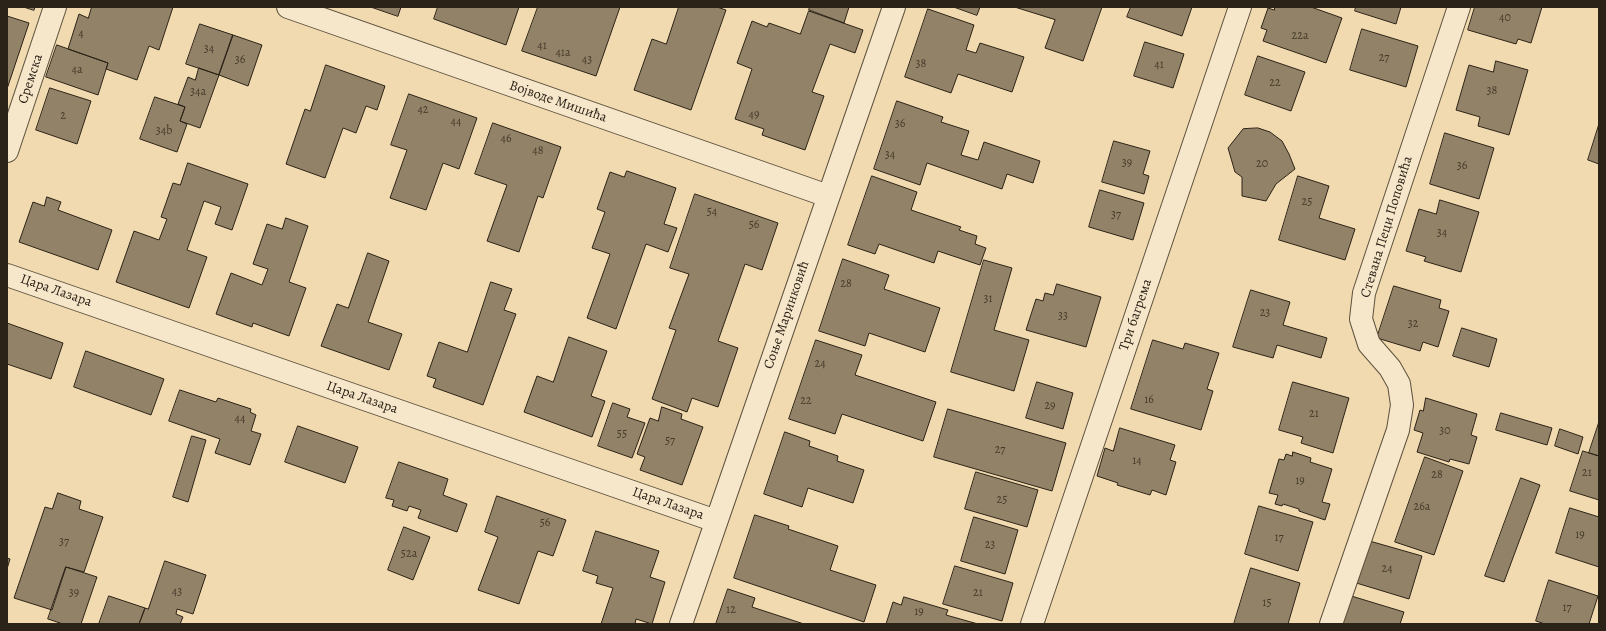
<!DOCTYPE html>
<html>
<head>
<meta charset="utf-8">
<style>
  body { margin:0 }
  #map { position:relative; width:1606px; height:631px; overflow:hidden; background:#f1daaf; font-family:Alegreya,serif }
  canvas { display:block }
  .frame { position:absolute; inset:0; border:8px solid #2c2318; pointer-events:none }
</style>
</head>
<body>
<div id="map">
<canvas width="1606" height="631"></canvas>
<div class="frame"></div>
</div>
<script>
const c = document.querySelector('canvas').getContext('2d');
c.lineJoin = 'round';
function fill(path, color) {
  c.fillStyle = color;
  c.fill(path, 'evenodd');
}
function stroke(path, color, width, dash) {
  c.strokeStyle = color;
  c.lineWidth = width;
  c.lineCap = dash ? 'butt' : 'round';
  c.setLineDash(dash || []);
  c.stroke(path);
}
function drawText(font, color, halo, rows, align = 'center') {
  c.font = font + ' Alegreya,serif';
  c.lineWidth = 3.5;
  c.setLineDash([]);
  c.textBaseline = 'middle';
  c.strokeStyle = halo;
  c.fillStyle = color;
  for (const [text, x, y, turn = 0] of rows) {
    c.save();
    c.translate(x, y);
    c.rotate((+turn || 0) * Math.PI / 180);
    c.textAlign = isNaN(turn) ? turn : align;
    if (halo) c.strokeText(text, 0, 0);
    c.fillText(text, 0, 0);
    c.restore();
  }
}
const building = new Path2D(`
  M24,7H35L34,10Z
  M92,7H173L159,50L149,46L137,80L106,69L108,63L68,49L79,14L88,18Z
  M371,7H401L398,16Z
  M438,7H519L506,45L434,19Z
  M538,7H620L596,76L522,51Z
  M679,7H717L726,10L691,110L634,90L652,39L666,44Z
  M810,7H849L844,23L809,10Z
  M954,7H980L977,15Z
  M1015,7H1102L1083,61L1045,48L1055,20Z
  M1131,7H1192L1182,36L1127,17Z
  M1275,7H1311L1342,18L1326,63L1263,41L1267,30L1261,28L1268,8L1274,10Z
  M1356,7H1401L1396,24L1355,11Z
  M1475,7H1542L1531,43L1518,39L1516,44L1468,30Z
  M928,9L974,25L966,50L976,53L980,43L1024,57L1012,92L958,74L951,93L905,77Z
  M809,11L863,30L855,53L830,44L812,92L824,96L805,150L762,135L764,129L735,119L752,69L737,63L752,21L767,27L769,23L800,34Z
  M7,16L29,23L7,89Z
  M200,24L233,35L219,75L186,64Z
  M1362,29L1418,46L1406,87L1350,70Z
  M233,35L262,45L248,86L219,75Z
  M1145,42L1184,54L1173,88L1134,76Z
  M57,45L108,63L98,95L46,77Z
  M1258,56L1305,72L1291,111L1245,95Z
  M1496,61L1528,70L1509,135L1478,126L1480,117L1456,110L1469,65L1493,72Z
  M326,65L385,86L377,110L366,106L356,133L343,128L325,178L286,164L305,109L310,111Z
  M199,68L219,75L200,128L180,121L185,107L178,104L188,77L195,80Z
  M50,88L91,101L77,144L36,130Z
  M409,94L477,118L459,169L443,163L426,210L390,198L407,150L391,145Z
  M155,97L185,107L180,121L187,124L177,152L140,139Z
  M897,101L943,117L941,122L969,131L961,155L978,160L984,142L1040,161L1033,183L1007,174L1002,189L927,163L920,185L874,169Z
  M493,123L561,147L543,198L538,196L519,252L487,241L507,185L475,174Z
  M1599,124V164L1588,160Z
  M1258,128L1270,132L1282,141L1289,154L1295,169L1276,184L1266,201L1242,196V177L1235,172L1228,148L1243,129Z
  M1445,133L1494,148L1479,199L1430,184Z
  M1114,141L1150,151L1143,174L1149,176L1144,194L1102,182Z
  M188,163L248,184L232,230L215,224L221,207L204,201L187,250L207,257L189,308L116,282L134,231L159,240L167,219L161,217L173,183L180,185Z
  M627,171L676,188L664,224L677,228L668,252L646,244L616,329L587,318L610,254L592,248L605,212L597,209L610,172L624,177Z
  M872,176L917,192L911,210L961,227L959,230L977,236L975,244L986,248L980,265L938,251L934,263L879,244L875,254L848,245Z
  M1298,176L1329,186L1319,218L1355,229L1345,260L1279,240Z
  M1100,190L1144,203L1133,240L1089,227Z
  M695,194L778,223L762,270L745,264L718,341L738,348L718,407L692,398L687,412L652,399L676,330L669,328L689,274L670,268Z
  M47,197L61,202L58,210L112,230L98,270L19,242L33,202L44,206Z
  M1440,200L1479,212L1461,272L1424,261L1426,257L1406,251L1419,209L1436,214Z
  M286,218L308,226L289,282L306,288L289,336L253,323L252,327L216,314L231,273L262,285L268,269L253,264L267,224L282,229Z
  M368,253L389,261L368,322L402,334L389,370L321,346L337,304L348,308Z
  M843,259L889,275L884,289L940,308L925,352L869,333L865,346L819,331Z
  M984,260L1012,268L994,330L1029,340L1014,391L951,372Z
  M491,282L512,289L504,310L516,314L483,405L433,387L436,379L427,376L439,342L467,352Z
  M1057,284L1101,297L1086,347L1026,330L1036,299L1043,301L1045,293L1053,295Z
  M1394,286L1441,300L1439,308L1449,311L1438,347L1423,342L1420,351L1377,338Z
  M1251,290L1290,302L1283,325L1327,338L1321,358L1277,345L1273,358L1233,347Z
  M7,323L63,343L51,379L7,364Z
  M1462,328L1497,339L1489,367L1453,356Z
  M569,337L607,351L591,396L605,401L592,437L524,412L537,376L553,382Z
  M816,340L862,355L855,375L936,402L923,441L842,414L835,434L789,419Z
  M1153,340L1183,349L1185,343L1219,353L1207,389L1213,391L1201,430L1131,409Z
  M86,351L164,379L151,415L74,387Z
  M1037,382L1073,393L1063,429L1026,418Z
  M1293,382L1349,398L1333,453L1301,443L1303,437L1279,430Z
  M180,390L216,402L218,398L251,409L250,412L256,415L251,431L261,434L250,465L215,453L220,439L169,421Z
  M1426,398L1477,414L1471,435L1477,437L1469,464L1450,459L1449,462L1417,452L1423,433L1414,430L1420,410L1423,411Z
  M613,403L630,409L627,417L645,423L632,458L598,446Z
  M662,407L682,414L681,419L703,427L682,485L640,470L645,457L637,454L650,418L658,421Z
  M948,409L1066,443L1052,491L934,457Z
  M1501,413L1552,428L1547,445L1496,430Z
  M1599,422V456L1589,453Z
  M298,426L358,447L345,483L285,462Z
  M1120,428L1175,445L1170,460L1176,462L1166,495L1152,490L1150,495L1117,485L1118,483L1097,476L1105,448L1113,451Z
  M1560,429L1583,437L1578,454L1555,446Z
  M785,432L810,441L809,446L838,456L837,461L864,470L853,503L808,488L802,507L764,494Z
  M192,436L206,440L188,502L173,497Z
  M1583,451L1599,456V500L1570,491Z
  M1293,452L1311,458L1310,462L1332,469L1322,502L1330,504L1325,520L1299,511V509L1283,504L1282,506L1275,504L1278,495L1269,493L1279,459L1284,460L1286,454L1292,456Z
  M1425,457L1463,471L1434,555L1395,542Z
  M399,462L448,479L443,495L467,504L457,532L418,518L421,510L409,506L407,511L392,506L394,500L386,498Z
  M976,472L1038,490L1027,527L965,509Z
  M1521,478L1540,485L1504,582L1485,576Z
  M58,493L81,501L79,509L103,517L84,572L66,567L52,610L14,598L45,507L52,509Z
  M497,496L566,520L553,556L538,551L519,604L478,590L498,537L485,532Z
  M1259,506L1313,522L1298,571L1245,554Z
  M1570,508L1599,517V567L1556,553Z
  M755,515L789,526L788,529L838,546L830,570L876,585L864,622L734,578Z
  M974,517L1018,530L1005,574L961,561Z
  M404,527L430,537L413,580L388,570Z
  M596,531L659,551L650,577L665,582L652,624L636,619L635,624H601L613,588L596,583L598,576L583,571Z
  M1366,540L1422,556L1409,599L1353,582Z
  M7,558L10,559L7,569Z
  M165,561L206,575L193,614L177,609L176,614L183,617L180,624H139L145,608L148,609Z
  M955,566L1013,583L1002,621L943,604Z
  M66,567L97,577L81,624H63L48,619Z
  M1251,568L1300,583L1288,624H1234Z
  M1549,580L1598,596L1589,624H1545L1536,621Z
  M728,589L755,598L752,607L804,624H716Z
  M1348,595L1404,612L1400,624H1339Z
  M109,596L145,608L139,624H99Z
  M904,597L948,610L946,615L978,624H886L893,602L901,605Z`);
const minor = new Path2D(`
  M288,7L828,196
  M7,151L55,7
  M7,275L716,521
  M681,624L894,7
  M1032,624L1240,7
  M1331,624L1398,430L1402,405L1399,384L1390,368L1369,344L1361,319L1364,293L1459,7`);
const numberNames = [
  ["40",1505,18],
  ["4",81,34],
  ["22a",1300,36],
  ["41",542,46],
  ["34",209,49],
  ["41a",563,53],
  ["27",1384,58],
  ["36",240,60],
  ["43",587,60],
  ["38",921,64],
  ["41",1159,65],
  ["4a",77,70],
  ["22",1275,83],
  ["38",1492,91],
  ["34a",198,92],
  ["42",423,110],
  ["49",754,115],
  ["2",63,116],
  ["44",456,122],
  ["36",900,124],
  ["34b",164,131],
  ["46",506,139],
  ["48",538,151],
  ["34",890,155],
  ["39",1127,163],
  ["20",1262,164],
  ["36",1462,166],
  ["25",1307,202],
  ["54",712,212],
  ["37",1116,215],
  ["56",754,225],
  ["34",1442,233],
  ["28",846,284],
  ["31",988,299],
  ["23",1265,313],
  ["33",1063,316],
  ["32",1413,324],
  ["24",820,364],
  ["16",1149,400],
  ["22",806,401],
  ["29",1050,406],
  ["21",1314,414],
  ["44",240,419],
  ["30",1445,431],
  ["55",622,434],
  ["57",670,441],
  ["27",1000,450],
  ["14",1137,461],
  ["21",1587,473],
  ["28",1437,475],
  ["19",1300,481],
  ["25",1002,500],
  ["26a",1422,507],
  ["56",545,523],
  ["19",1580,535],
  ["17",1279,538],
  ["37",64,542],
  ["23",990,545],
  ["52a",409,554],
  ["24",1387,569],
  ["43",177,592],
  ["39",74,593],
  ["21",978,593],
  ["15",1267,603],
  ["17",1567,608],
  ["12",731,610],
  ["19",919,612]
];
const streetNames = [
  ["Сремска",31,79,-72],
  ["Војводе Мишића",558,102,19],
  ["Стевана Пеци Поповића",1387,227,-73],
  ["Цара Лазара",56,291,19],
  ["Соње Маринковић",787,315,-71],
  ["Три багрема",1136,315,-71],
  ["Цара Лазара",362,398,19],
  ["Цара Лазара",668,504,19]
];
fill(building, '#928267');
stroke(building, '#2c2318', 1);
stroke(minor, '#5d513e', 24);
stroke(minor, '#f6e7cb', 22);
drawText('12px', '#463b2c', null, numberNames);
drawText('14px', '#2c2318', '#f6e7cb', streetNames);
</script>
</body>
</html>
